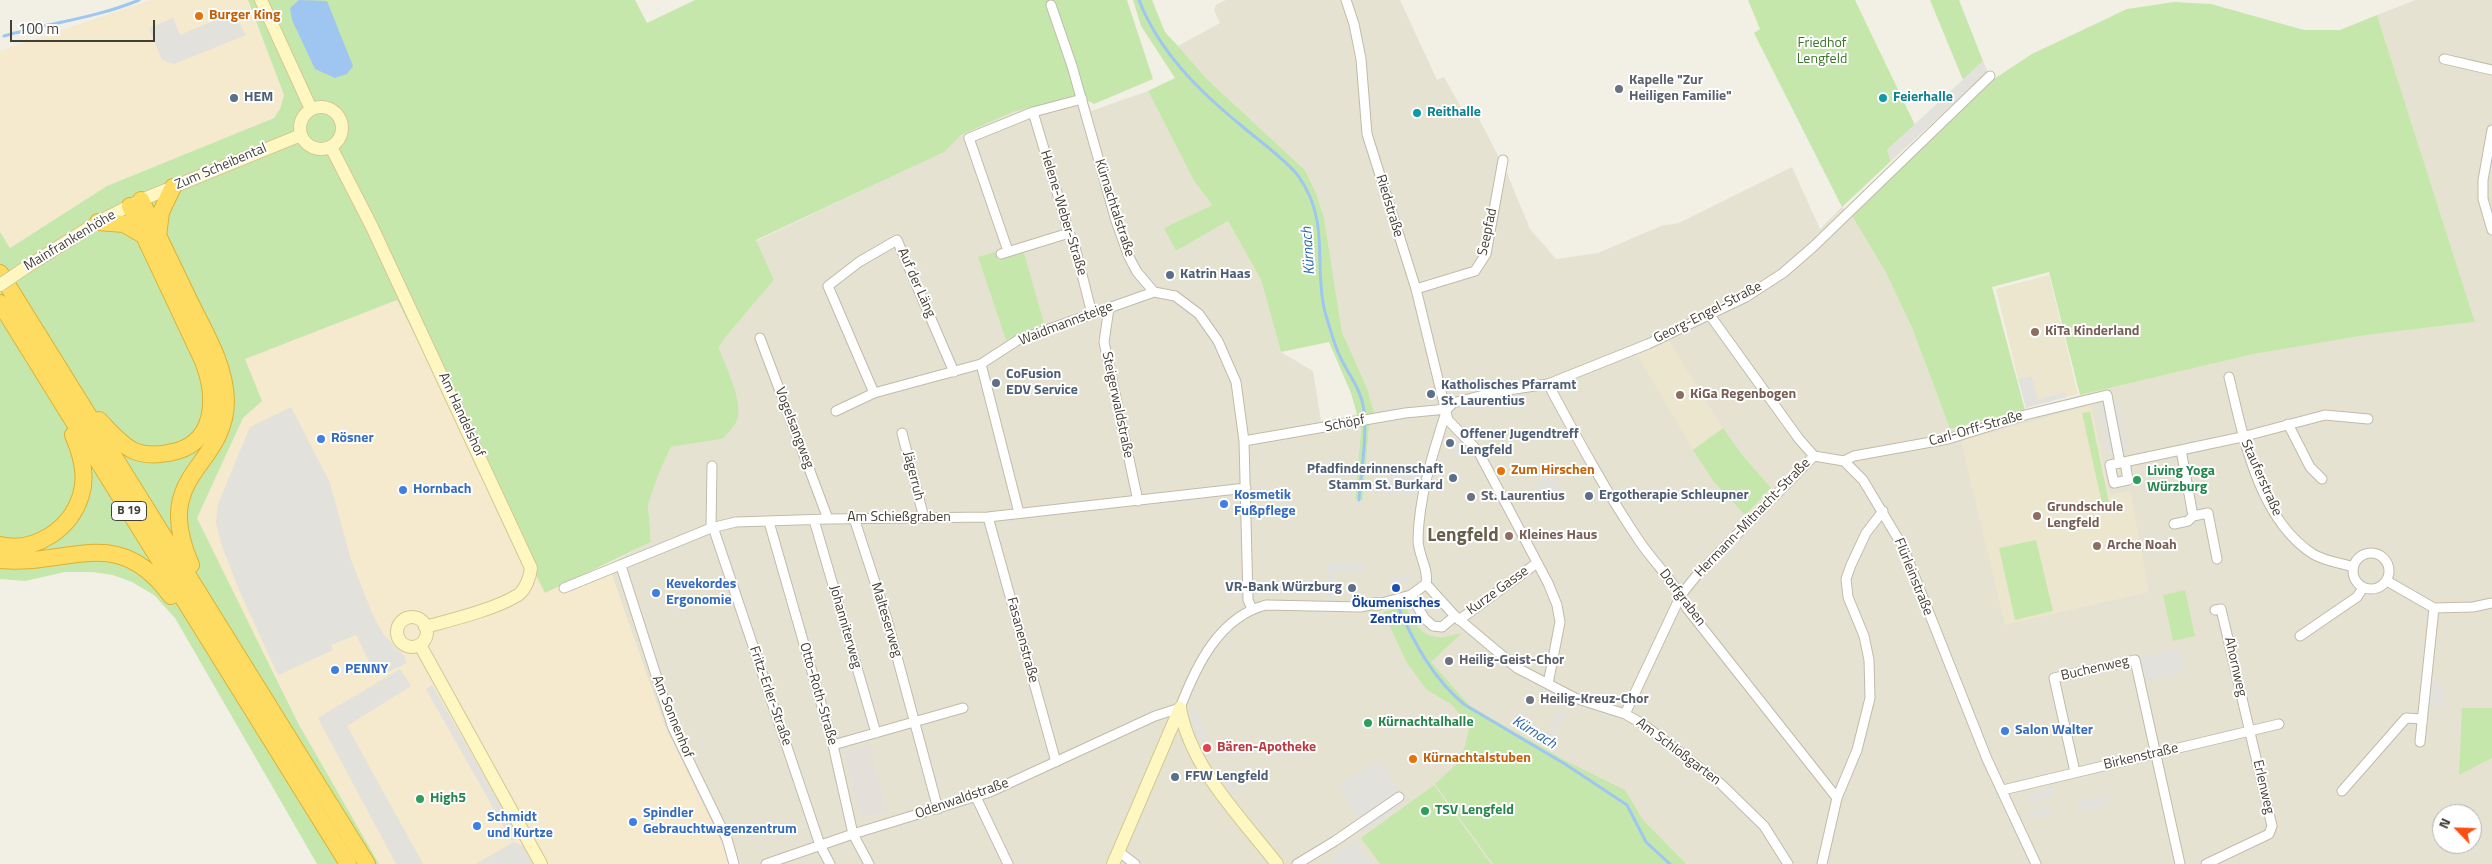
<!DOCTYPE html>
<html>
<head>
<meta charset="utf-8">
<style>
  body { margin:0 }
  #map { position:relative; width:2492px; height:864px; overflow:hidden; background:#f2efe4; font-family:"Titillium Web",sans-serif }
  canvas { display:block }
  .north { position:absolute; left:2432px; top:804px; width:50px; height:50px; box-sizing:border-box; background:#fff; border:1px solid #b4b2ae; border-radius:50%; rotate:294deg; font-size:14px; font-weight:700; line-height:20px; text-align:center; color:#443f34 }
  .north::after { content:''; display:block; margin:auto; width:18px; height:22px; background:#fb4f12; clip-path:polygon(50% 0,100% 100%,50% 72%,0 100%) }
  .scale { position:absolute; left:10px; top:20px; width:145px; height:22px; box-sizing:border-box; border:2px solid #443f34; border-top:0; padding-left:6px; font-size:15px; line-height:18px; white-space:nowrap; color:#443f34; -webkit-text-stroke:4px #fff; paint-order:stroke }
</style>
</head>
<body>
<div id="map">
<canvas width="2492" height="864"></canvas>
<div class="north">N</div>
<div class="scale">100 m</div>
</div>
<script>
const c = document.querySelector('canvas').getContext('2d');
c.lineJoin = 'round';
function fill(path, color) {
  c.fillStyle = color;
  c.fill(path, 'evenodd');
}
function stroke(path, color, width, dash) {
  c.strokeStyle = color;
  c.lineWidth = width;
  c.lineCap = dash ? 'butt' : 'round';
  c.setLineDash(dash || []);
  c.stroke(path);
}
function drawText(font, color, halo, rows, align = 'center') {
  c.font = font + ' "Titillium Web",sans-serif';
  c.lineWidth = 4;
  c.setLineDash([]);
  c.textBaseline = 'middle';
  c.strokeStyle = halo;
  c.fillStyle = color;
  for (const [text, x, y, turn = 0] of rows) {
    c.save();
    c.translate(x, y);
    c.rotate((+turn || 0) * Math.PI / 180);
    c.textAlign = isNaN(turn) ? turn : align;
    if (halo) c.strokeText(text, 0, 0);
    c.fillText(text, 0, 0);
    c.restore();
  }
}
const residential = new Path2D(`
  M1226,0H1400L1437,80L1444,77L1467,118L1476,113L1506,171L1530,229L1556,259L1598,253L1661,226L1679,223L1792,167L1820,229L1842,207L1852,216L1885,271L1912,328L1950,429L2080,395L2254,354L2367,335L2475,322L2377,15L2416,0H2492V864H732L665,727L608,564L651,542L648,505L659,473L671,447L722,439L736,397L719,348L724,339L774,280L756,241L943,152L961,135L1013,112L1079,96L1088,100L1091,111L1148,91L1194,181L1212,205L1165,228L1176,251L1228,221L1261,280L1281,352L1313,371L1321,421L1358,414L1361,428L1355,499L1363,500L1369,427L1374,412L1367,388L1342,332L1324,217L1316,193L1305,170L1208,80L1178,46L1220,23L1214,10L1216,5ZM2442,814H2472V844H2442Z`);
const commercial = new Path2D(`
  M151,0H248L284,95L280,109L274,118L107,186L10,248L0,232V51Z
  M397,300L545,592L608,564L665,727L732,864H379L298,723L197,518L243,418L262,401L244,359Z`);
const industrial = new Path2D(`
  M869,744L887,811L861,818L843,751Z`);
const education = new Path2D(`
  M2049,275L2078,394L2067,397L2065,392L2037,399L2032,376L2018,379L1996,289Z
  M1669,341L1723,428L1693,450L1637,355Z
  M2091,405L2110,495L2130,491L2149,592L2005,625L1961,441Z`);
const green = new Path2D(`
  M248,0H635L647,23L695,0H1127L1153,79L1094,104L1079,96L1013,112L961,135L944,152L756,240L774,280L724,339L719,348C725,365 742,399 738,417C736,425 728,433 722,439L671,447L659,473L648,505L651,542L545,593L397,300L245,359L262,401L243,418L197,518L298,723L379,864H317L175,618L154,595L132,582L113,575L92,572H65L25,581L0,579V232L10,248L107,186L274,118L280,109L284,95Z
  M1133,0H1152L1165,32L1178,46L1208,80L1305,170L1316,193L1324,217L1342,332L1367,388L1374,412L1369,427L1363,500L1355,499L1361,429L1351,393L1329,342L1281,352L1261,280L1228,221L1176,251L1164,228L1212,205L1194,181L1148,91L1175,78L1141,26Z
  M1748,0H1855L1915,125L1887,150L1891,161L1842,207L1754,33L1760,29Z
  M1930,0H1959L1983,61L1963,80Z
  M2174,2L2211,4L2304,30H2340L2377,15L2475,322L2367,335L2254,354L2080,395L2049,272L1992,287L2025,410L1950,429L1912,328L1885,271L1852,216L1991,81L2032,54L2127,9Z
  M995,252L998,260L1024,253L1044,323L1006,340L978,257Z
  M2090,412L2109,502L2102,503L2082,413Z
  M1723,428L1743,456L1771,488L1745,515L1714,482L1693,450Z
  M2036,540L2053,611L2015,620L1999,548Z
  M2185,590L2195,636L2173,641L2163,595Z
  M1405,606C1413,620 1420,636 1438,637C1446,638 1454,634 1462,633L1431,662L1470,706L1566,761L1625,790L1643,820L1686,864H1493L1435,784L1461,760L1469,730L1464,719L1451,704L1427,690L1407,663L1383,612Z
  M2462,708H2492V758L2459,775Z
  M1434,785L1491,864H1380L1361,838Z`);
const parking = new Path2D(`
  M233,13L246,35L174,64L162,60L149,28L173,18L180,35Z
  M1983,61L1988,72L1891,161L1887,150Z
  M2032,376L2038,399L2065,392L2067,397L2026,408L2018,379Z
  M2119,400L2128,450L2108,454L2099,404Z
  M291,407L330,483L351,560L372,613L383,634L404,656L407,663L384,674L382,667L374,671L356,635L331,645L333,650L278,675L240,592L222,546L216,523L218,504L250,427Z
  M1456,433L1473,450L1454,458Z
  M1389,470L1422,471L1416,496L1387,493Z
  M1556,480L1562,491L1543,501L1533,481Z
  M1364,563V571H1334V601H1327V564Z
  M1413,572L1414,579L1394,586L1391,579Z
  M2179,648L2185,672L2145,681L2139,657Z
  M400,669L411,686L347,726L423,864H396L318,718Z
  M2430,679H2437L2436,688H2444L2443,707L2429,706Z
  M432,685L519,837L512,841L426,689Z
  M1189,709L1199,714L1201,725L1209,738L1200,743L1189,724Z
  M1560,710L1566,713L1551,741L1545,738Z
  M1380,760L1406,803L1366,831L1339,785Z
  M1226,769L1238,788L1230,793L1218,775Z
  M2051,787L2054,796L2029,803L2027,794Z
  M2107,795L2109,805L2078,811L2076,801Z
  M2050,806L2052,815L2030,819L2029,811Z
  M1356,841L1372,864H1334L1330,859Z
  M514,842L525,847L534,864H476Z`);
const water = new Path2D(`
  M299,0L327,1L353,66L347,74L335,78L315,69L292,20L290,8Z`);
const stream = new Path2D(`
  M1139,0C1159,52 1200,92 1243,127C1258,140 1288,161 1299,177C1331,223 1313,265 1325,312C1329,325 1333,340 1338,352C1346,372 1361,387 1364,410C1367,440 1361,471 1359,500
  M4,36C49,23 96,18 139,0
  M1398,607C1415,644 1433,679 1465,705L1565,764L1627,805L1646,842L1670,864`);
const street = new Path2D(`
  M1346,0L1354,24L1361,59L1367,134L1416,289L1448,420L1478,451L1548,583L1557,605L1560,622L1548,684
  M1051,5L1072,66L1116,221L1129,257L1137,272L1154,292L1175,296L1199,314L1218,341L1236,382L1244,441L1248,600L1252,609
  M2444,59L2492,70
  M1033,112L1069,233L1074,243L1092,314
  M2492,130L2483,180V199L2492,230
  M1008,251L969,138L1033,112L1082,99
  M1001,254L1069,233
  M1416,289L1475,271L1486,254L1503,160
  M1109,308L1104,342L1138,501
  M1709,314L1799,439L1814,456L1844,461L1863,480L1903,547L1987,759L2036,864
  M760,338L828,519
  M2229,377C2243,435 2258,519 2313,554C2324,561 2341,563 2353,567
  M1548,384C1577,438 1606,492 1640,542C1655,564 1676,583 1686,607L1837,798
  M874,393L828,286L859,262L897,240L954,372
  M1447,409L1453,403L1495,392L1548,384L1648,344L1746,297L1783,273L1814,246L1990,76
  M836,411L874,393L981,364
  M2288,424L2310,467L2322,479
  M902,433L924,518
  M1244,441L1405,413L1447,409
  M2181,450L2193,516L2208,513L2217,559
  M1844,461L1854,456L1948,439L2025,415L2107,395L2120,463
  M2125,462L2128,480L2114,483L2110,465L2242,437L2325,415L2368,419
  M1019,513L981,364L1018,340L1154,292
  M988,517L1056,762
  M854,518L886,616L938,809
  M814,520L876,733
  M769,522L833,745L853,834L869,864
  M2174,524L2188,521L2193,516
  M713,527L820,845L830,864
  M711,528L712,466
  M2353 571a18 18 0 1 1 36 0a18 18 0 1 1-36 0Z
  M621,566L673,728L727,839L734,864
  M2387,581L2434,608L2473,607L2492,603
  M1426,584L1455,616L1517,668L1575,698L1625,714L1643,724L1721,784L1764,826L1788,864
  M564,588L711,528L736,522L828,519L988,517L1246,488
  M1411,595L1424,618L1433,626L1442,627L1455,616
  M1378,604L1411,595L1426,584C1429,568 1418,556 1418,539C1419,496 1433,453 1446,412
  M1459,620L1537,563
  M2300,636L2357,597L2363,588
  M1625,714L1681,595L1697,575L1814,456
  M2420,742L2434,608
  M833,745L963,708
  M2075,772L2054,678L2135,660L2180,864
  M2003,790L2279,724
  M2342,791L2406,718L2422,719
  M976,797L1008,864
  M1118,851L1135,864
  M766,864L853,834L990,792L1155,716L1180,708C1196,666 1219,617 1266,605L1360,607L1375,604
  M1297,864L1335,841L1399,797
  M1822,864L1837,798L1857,750L1870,698L1869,660L1864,636L1848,597L1846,579L1851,565L1866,533L1883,511
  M2206,864L2269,834L2272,826L2221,609L2215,610`);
const secondary = new Path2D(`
  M261,0L311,109
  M300 128a21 21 0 1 1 42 0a21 21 0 1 1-42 0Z
  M331,147L372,227L531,568C530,577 526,589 518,595C496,609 451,620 425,627
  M28,266L98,222L141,200L301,135
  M1375,604H1378
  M397 632a15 15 0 1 1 30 0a15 15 0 1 1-30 0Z
  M420,645L541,864
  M1180,708C1191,769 1241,817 1277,864
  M1113,864L1180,708`);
const highway = new Path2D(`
  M141,200C157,234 173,267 189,300C204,331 225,364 226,400C226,469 150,472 191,565
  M98,222L124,224L143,235
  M158,236L161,212L173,187
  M0,273L367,864
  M0,303L348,864
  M99,420C109,430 120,444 134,451C144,455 157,455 168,453C217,446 217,397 203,361L130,206
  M0,545C35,553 71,529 81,495C87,476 81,453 73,435
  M0,560C70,567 117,522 171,596`);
const secondaryBridge = new Path2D(`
  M0,285L28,266`);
const markers = [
  [199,16,5,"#e8710a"],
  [1619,89,5,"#6b7280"],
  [234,98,5,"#5c6f8a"],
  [1883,98,5,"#0f9aa8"],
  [1417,113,5,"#0f9aa8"],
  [1170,275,5,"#5c6f8a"],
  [2035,332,5,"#8d6e63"],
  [996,383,5,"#5c6f8a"],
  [1431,394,5,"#5c6f8a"],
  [1680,395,5,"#8d6e63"],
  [321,439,5,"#3f7fe0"],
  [1450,443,5,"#5c6f8a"],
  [1501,471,5,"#e8710a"],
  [1453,478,5,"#5c6f8a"],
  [2137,480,5,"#2e9e5b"],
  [403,490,5,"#3f7fe0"],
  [1589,496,5,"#5c6f8a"],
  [1471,497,5,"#6b7280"],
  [1224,504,5,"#3f7fe0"],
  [2037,516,5,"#8d6e63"],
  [1509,536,5,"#8d6e63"],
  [2097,546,5,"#8d6e63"],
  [1352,588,5,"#5c6f8a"],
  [1396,588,5,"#1a4fb4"],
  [656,593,5,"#3f7fe0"],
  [1449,661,5,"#6b7280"],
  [335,670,5,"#3f7fe0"],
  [1530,700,5,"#6b7280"],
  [1368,723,5,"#2e9e5b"],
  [2005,731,5,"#3f7fe0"],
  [1207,748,5,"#e0444e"],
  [1413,759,5,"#e8710a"],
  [1175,777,5,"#5c6f8a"],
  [420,799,5,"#2e9e5b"],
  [1425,811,5,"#2e9e5b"],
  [633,822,5,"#3f7fe0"],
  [477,826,5,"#3f7fe0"]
];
const shields = [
  [129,511,35]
];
const shieldNames = [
  ["B 19",129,511]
];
const foodNames = [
  ["Burger King",209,16],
  ["Zum Hirschen",1511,471],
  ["Kürnachtalstuben",1423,759]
];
const parkNames = [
  ["Friedhof",1822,44],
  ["Lengfeld",1822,60]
];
const worshipNames = [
  ["Kapelle \"Zur",1629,81],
  ["Heiligen Familie\"",1629,97],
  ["St. Laurentius",1481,497],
  ["Heilig-Geist-Chor",1459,661],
  ["Heilig-Kreuz-Chor",1540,700]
];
const serviceNames = [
  ["HEM",244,98],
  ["Katrin Haas",1180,275],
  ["CoFusion",1006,375],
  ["EDV Service",1006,391],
  ["Katholisches Pfarramt",1441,386],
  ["St. Laurentius",1441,402],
  ["Offener Jugendtreff",1460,435],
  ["Lengfeld",1460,451],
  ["Pfadfinderinnenschaft",1443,470,"right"],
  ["Stamm St. Burkard",1443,486,"right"],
  ["Ergotherapie Schleupner",1599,496],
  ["VR-Bank Würzburg",1342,588,"right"],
  ["FFW Lengfeld",1185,777]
];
const cultureNames = [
  ["Feierhalle",1893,98],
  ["Reithalle",1427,113]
];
const streetNames = [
  ["Zum Scheibental",221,167,-23],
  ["Riedstraße",1389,206,73],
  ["Kürnachtalstraße",1114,208,72],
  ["Helene-Weber-Straße",1063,213,73],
  ["Seepfad",1488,232,-78],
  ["Mainfrankenhöhe",70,241,-31],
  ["Auf der Läng",916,283,66],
  ["Georg-Engel-Straße",1708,313,-27],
  ["Waidmannsteige",1066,324,-21],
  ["Steigerwaldstraße",1117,405,78],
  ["Am Handelshof",461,415,65],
  ["Schöpf",1345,424,-11],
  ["Vogelsangweg",794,428,69],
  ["Carl-Orff-Straße",1976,429,-16],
  ["Jägerruh",913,476,76],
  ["Stauferstraße",2261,478,66],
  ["Am Schießgraben",899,518],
  ["Hermann-Mitnacht-Straße",1753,518,-46],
  ["Flürleinstraße",1913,577,68],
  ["Kurze Gasse",1498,591,-36],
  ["Dorfgraben",1682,598,53],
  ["Malteserweg",886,620,73],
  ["Johanniterweg",845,627,74],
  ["Fasanenstraße",1022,640,75],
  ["Ahornweg",2235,667,77],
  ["Buchenweg",2095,669,-13],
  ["Otto-Roth-Straße",818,694,74],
  ["Fritz-Erler-Straße",770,696,71],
  ["Am Sonnenhof",672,717,68],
  ["Am Schloßgarten",1678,752,37],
  ["Birkenstraße",2141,757,-13],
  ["Erlenweg",2263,787,77],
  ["Odenwaldstraße",962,799,-19]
];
const educationNames = [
  ["KiTa Kinderland",2045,332],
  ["KiGa Regenbogen",1690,395],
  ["Grundschule",2047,508],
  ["Lengfeld",2047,524],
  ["Kleines Haus",1519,536],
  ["Arche Noah",2107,546]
];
const shopNames = [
  ["Rösner",331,439],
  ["Hornbach",413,490],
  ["Kosmetik",1234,496],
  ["Fußpflege",1234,512],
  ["Kevekordes",666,585],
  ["Ergonomie",666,601],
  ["PENNY",345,670],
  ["Salon Walter",2015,731],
  ["Spindler",643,814],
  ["Gebrauchtwagenzentrum",643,830],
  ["Schmidt",487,818],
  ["und Kurtze",487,834]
];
const leisureNames = [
  ["Living Yoga",2147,472],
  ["Würzburg",2147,488],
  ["Kürnachtalhalle",1378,723],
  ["High5",430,799],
  ["TSV Lengfeld",1435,811]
];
const transitNames = [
  ["Ökumenisches",1396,604],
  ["Zentrum",1396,620]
];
const healthNames = [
  ["Bären-Apotheke",1217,748]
];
const waterNames = [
  ["Kürnach",1309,251,-94],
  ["Kürnach",1534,733,32]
];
const districtNames = [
  ["Lengfeld",1463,536]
];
fill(residential, '#e6e2d2');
fill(commercial, '#f5e9ce');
fill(industrial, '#e4e0d9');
fill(education, '#ebe6cd');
fill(green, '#c6e7ac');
fill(parking, '#e2e1dc');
fill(water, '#9fc6f0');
stroke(stream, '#9fc6f0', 3);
stroke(street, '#c0bba9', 11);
stroke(secondary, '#d3c993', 14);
stroke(highway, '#ddb132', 18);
stroke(street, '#fff', 9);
stroke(secondary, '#fff7c1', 12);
stroke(highway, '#fedc62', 16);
stroke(secondaryBridge, '#d3c993', 14, []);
stroke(secondaryBridge, '#fff7c1', 12);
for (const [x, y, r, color] of markers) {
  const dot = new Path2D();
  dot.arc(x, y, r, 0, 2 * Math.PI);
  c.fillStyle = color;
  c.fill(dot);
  stroke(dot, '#fff', 2);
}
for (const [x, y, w] of shields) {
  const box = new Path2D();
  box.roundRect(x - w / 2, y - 9.5, w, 19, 4);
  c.fillStyle = '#fff';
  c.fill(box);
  stroke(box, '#443f34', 1);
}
drawText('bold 12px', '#443f34', null, shieldNames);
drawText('bold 14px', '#c56008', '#fff', foodNames, 'left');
drawText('14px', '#3c7527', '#fff', parkNames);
drawText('bold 14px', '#5b616d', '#fff', worshipNames, 'left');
drawText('bold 14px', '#4e5e75', '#fff', serviceNames, 'left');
drawText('bold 14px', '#0d838f', '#fff', cultureNames, 'left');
drawText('14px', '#443f34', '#fff', streetNames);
drawText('bold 14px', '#785e54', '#fff', educationNames, 'left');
drawText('bold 14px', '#366cbe', '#fff', shopNames, 'left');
drawText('bold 14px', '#27864d', '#fff', leisureNames, 'left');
drawText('bold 14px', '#164399', '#fff', transitNames);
drawText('bold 14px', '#be3a42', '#fff', healthNames, 'left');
drawText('italic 15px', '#2d6aaf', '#fff', waterNames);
drawText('bold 19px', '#675f4b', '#fff', districtNames);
</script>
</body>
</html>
